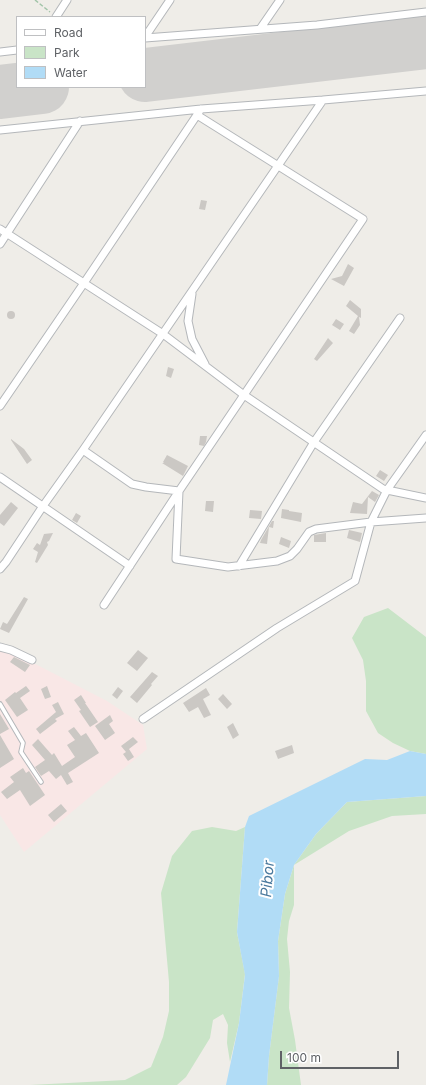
<!DOCTYPE html>
<html>
<head>
<meta charset="utf-8">
<style>
  body { margin:0 }
  #map { position:relative; width:426px; height:1085px; overflow:hidden; background:#efede8; font-family:Inter,sans-serif }
  canvas { display:block }
  .legend { position:absolute; left:16px; top:16px; width:130px; height:72px; box-sizing:border-box; background:#fff; border:1px solid #bfc0c2; margin:0; padding:5px 7px; list-style:none; font-size:12px; color:#5f6266 }
  .legend li { display:flex; align-items:center; gap:8px; height:20px }
  .legend b { width:20px; border:1px solid #bfc0c2 }
  .scale { position:absolute; left:280px; top:1051px; width:119px; height:18px; box-sizing:border-box; border:2px solid #5f6266; border-top:0; padding-left:5px; font-size:12px; line-height:14px; white-space:nowrap; color:#5f6266; -webkit-text-stroke:3px #fff; paint-order:stroke }
</style>
</head>
<body>
<div id="map">
<canvas width="426" height="1085"></canvas>
<ul class="legend">
<li><b style="height:5px;background:#fff"></b>Road</li>
<li><b style="height:11px;background:#c9e4c7"></b>Park</li>
<li><b style="height:11px;background:#b1dcf6"></b>Water</li>
</ul>
<div class="scale">100 m</div>
</div>
<script>
const c = document.querySelector('canvas').getContext('2d');
c.lineJoin = 'round';
function fill(path, color) {
  c.fillStyle = color;
  c.fill(path, 'evenodd');
}
function stroke(path, color, width, dash) {
  c.strokeStyle = color;
  c.lineWidth = width;
  c.lineCap = dash ? 'butt' : 'round';
  c.setLineDash(dash || []);
  c.stroke(path);
}
function drawText(font, color, halo, rows, align = 'center') {
  c.font = font + ' Inter,sans-serif';
  c.lineWidth = 4;
  c.setLineDash([]);
  c.textBaseline = 'middle';
  c.strokeStyle = halo;
  c.fillStyle = color;
  for (const [text, x, y, turn = 0] of rows) {
    c.save();
    c.translate(x, y);
    c.rotate((+turn || 0) * Math.PI / 180);
    c.textAlign = isNaN(turn) ? turn : align;
    if (halo) c.strokeText(text, 0, 0);
    c.fillText(text, 0, 0);
    c.restore();
  }
}
const medical = new Path2D(`
  M0,651L14,653L107,701L143,725L147,749L24,852L0,815Z`);
const green = new Path2D(`
  M388,608L426,637V754L410,751L393,743L378,733L366,711V681L363,660L352,638L364,617Z
  M426,796V814L392,816L349,831L294,865V905L289,921L287,939L290,972L289,1008L295,1040L301,1085H267L269,1056L279,976L278,941L285,894L294,865L316,834L347,802Z
  M212,827L236,831L245,827L237,932L245,974L239,1023L230,1062L227,1043L228,1025L223,1014L213,1020L210,1038L186,1077L177,1085H30L125,1080L151,1067L163,1037L169,1011V982L161,893L172,856L192,831Z`);
const water = new Path2D(`
  M410,751L426,754V796L347,802L316,834L294,865L285,894L278,941L279,976L269,1056L267,1085H226L239,1023L245,975L237,932L245,827L249,816L365,759L387,760Z`);
const runway = new Path2D(`
  M145,75L426,42
  M0,92L42,87`);
const building = new Path2D(`
  M201,200L207,201L205,210L199,209Z
  M348,264L354,268L344,286L331,279L342,276Z
  M350,300L361,309V318L359,317L360,325L354,334L349,331L358,316L346,306Z
  M7 315a4 4 0 1 1 8 0a4 4 0 1 1-8 0Z
  M336,319L344,324L340,330L332,325Z
  M328,338L333,343L317,361L314,359Z
  M168,367L174,369L171,378L166,376Z
  M200,436H207L206,442L204,446L199,445Z
  M11,439L24,449L32,460L27,464L11,440Z
  M167,455L188,466L183,476L162,463H164L163,462Z
  M380,470L388,475L384,481L376,476Z
  M372,491L379,495L375,502L368,497L367,514L350,513L353,502L362,504Z
  M206,501H214L213,512L205,511Z
  M11,502L18,508L4,526L0,523V515Z
  M282,509L289,510V511L302,513L301,522L281,518Z
  M250,510L262,511L261,519L249,518Z
  M76,513L81,516L77,523L72,520Z
  M272,521H274L273,528L269,527L267,544L260,543L261,540Z
  M349,530L362,533L360,542L347,538Z
  M53,533L49,541L47,542L48,545L37,563L35,562L38,552L33,549L37,543L40,545L44,534Z
  M326,533V542H314V535Z
  M281,537L291,541L289,548L279,544Z
  M24,597L28,599L9,633L0,629L3,622L7,624Z
  M138,650L148,658L137,671L127,663Z
  M14,657L30,665L25,672L10,662Z
  M152,672L158,676L151,684L152,685L137,703L130,697Z
  M26,686L30,691L20,698L28,710L17,717L5,700L15,692L16,693Z
  M47,686L51,697L45,699L41,689Z
  M118,687L123,691L117,699L112,695Z
  M206,688L210,695L203,699L211,715L204,718L198,707L189,712L183,703Z
  M223,694L232,704L227,709L218,699Z
  M81,695L86,703H85L98,722L90,727L79,711L81,710L74,700Z
  M58,702L64,714L55,719L57,721L40,734L36,729L56,712L52,705Z
  M0,714L9,729L0,734Z
  M110,715L113,721L109,724L115,733L105,740L95,726Z
  M233,723L239,735L233,739L227,727Z
  M74,727L81,736L86,733L99,753L68,773L73,782L67,785L61,775L56,779L49,771L41,776L35,767L45,760L32,745L38,739L52,755L54,753L62,766L75,757L67,745L75,740L68,731Z
  M0,735L14,759L0,768Z
  M133,737L138,742L129,749L134,757L128,761L123,754L126,752L121,746Z
  M292,745L294,753L278,759L275,751Z
  M23,768L26,773L29,771L45,795L30,806L20,790L7,799L1,792L14,782L10,777Z
  M61,804L67,811L54,822L48,815Z`);
const path = new Path2D(`
  M35,0L50,12`);
const service = new Path2D(`
  M0,704L23,743L21,752L41,782`);
const minor = new Path2D(`
  M56,17L67,0
  M260,29L280,0
  M145,37L170,0
  M145,38L317,25L426,12
  M0,52L17,50
  M0,130L201,109L323,100
  M0,229L163,334L244,395L383,489L387,490L426,498
  M0,244L80,121
  M192,294L188,321L192,339L205,364
  M0,406L84,283L201,109
  M83,450L132,484L146,487L179,491L176,559L228,567L277,561L290,556L297,549L309,532L316,529L371,522L426,518
  M0,477L130,566
  M239,566L314,442L400,318
  M0,569L6,562L43,506L83,450L323,100L426,91
  M104,605L179,491L363,219L197,115
  M0,647L11,650L32,660
  M143,719L277,628L355,581L371,522L387,490L426,435`);
const waterNames = [
  ["Pibor",268,879,-85]
];
fill(medical, '#f9e7e6');
fill(green, '#c9e4c7');
fill(water, '#b1dcf6');
stroke(runway, '#d1d0ce', 54);
fill(building, '#cbc8c4');
stroke(service, '#b4b7ba', 5.5);
stroke(minor, '#b4b7ba', 9);
stroke(path, '#a1c4a8', 1.5, [4, 2]);
stroke(service, '#fff', 3.5);
stroke(minor, '#fff', 7);
drawText('italic 15px', '#4b7a9e', '#fff', waterNames);
</script>
</body>
</html>
